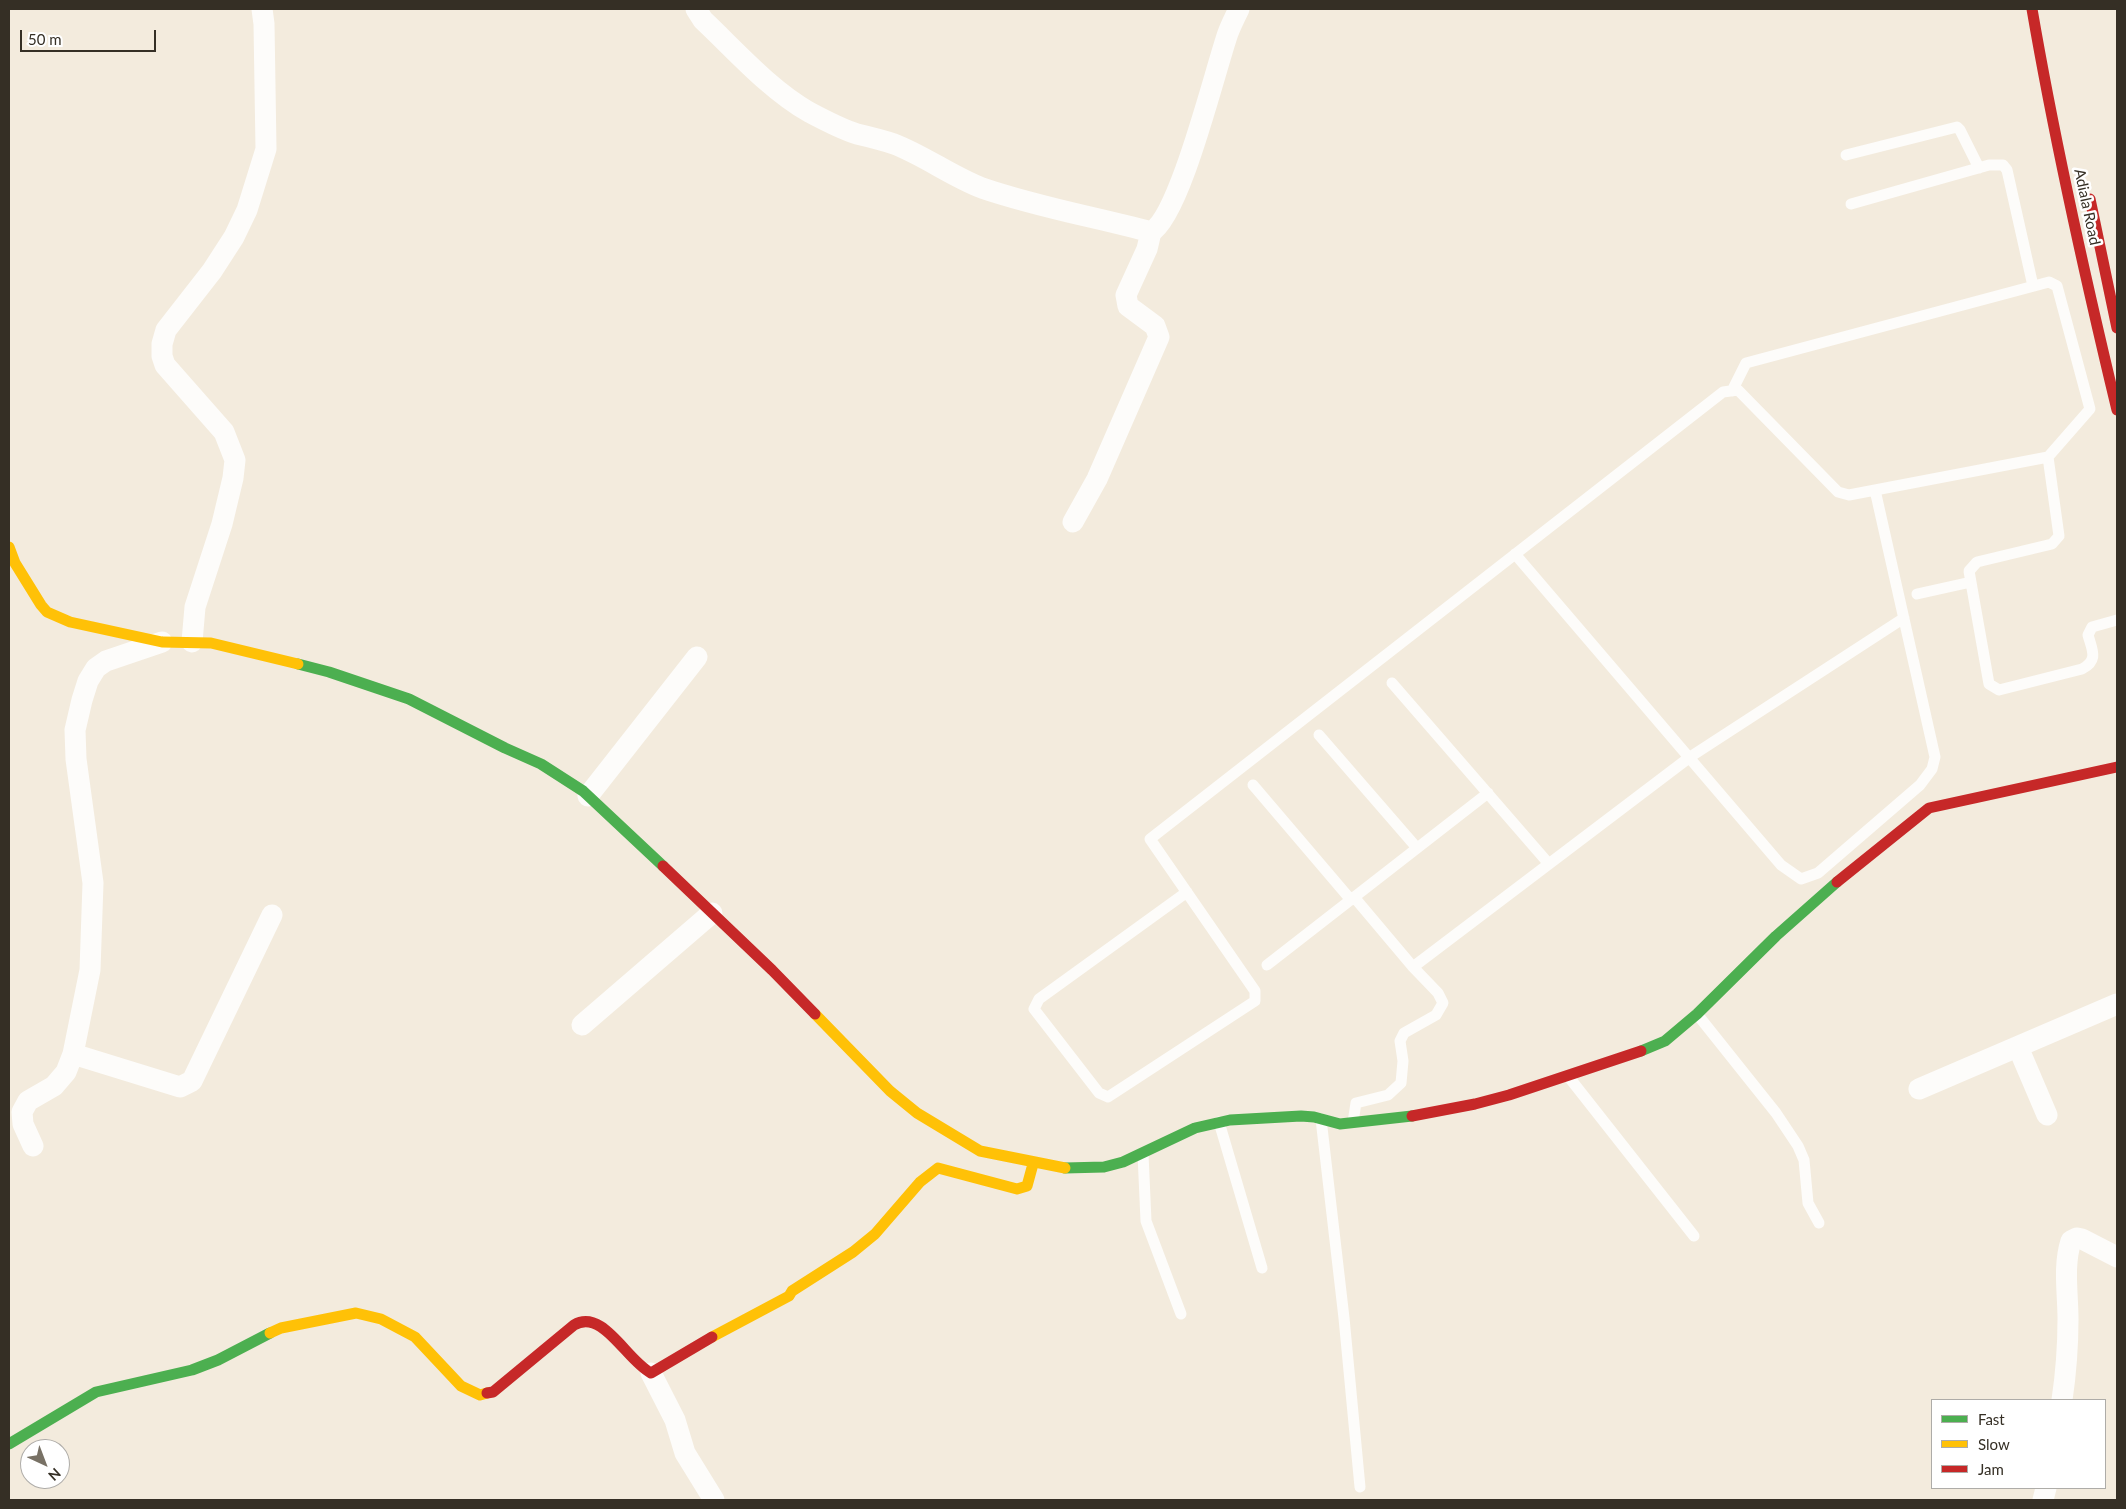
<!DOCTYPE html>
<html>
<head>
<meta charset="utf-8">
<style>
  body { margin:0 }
  #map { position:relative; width:2126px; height:1509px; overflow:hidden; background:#f3ebdd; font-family:Lato,sans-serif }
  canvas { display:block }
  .frame { position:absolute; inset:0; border:10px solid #352f25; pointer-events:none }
  .legend { position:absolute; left:1931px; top:1399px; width:175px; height:90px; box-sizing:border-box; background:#fff; border:1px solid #aeaca8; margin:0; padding:6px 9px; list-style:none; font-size:15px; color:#352f25 }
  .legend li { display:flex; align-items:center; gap:10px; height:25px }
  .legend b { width:25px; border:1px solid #aeaca8 }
  .north { position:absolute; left:20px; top:1439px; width:50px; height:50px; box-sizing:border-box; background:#fff; border:1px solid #aeaca8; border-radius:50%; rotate:137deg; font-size:14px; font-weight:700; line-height:20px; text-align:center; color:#352f25 }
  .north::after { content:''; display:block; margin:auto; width:18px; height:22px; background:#787165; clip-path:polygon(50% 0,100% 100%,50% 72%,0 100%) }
  .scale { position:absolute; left:20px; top:30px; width:136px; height:22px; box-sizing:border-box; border:2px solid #352f25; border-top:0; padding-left:6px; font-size:15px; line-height:18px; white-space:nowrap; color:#352f25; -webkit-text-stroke:4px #fff; paint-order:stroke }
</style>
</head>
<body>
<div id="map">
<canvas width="2126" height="1509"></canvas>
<div class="frame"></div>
<ul class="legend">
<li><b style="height:6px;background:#4caf50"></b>Fast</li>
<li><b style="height:6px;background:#ffc107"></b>Slow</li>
<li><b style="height:6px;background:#c62828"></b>Jam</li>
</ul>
<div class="north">N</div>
<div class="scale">50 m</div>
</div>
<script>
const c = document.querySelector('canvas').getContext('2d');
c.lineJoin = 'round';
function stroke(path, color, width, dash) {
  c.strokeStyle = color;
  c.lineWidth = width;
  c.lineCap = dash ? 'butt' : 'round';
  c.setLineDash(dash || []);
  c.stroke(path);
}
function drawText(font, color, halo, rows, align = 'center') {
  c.font = font + ' Lato,sans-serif';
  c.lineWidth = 5;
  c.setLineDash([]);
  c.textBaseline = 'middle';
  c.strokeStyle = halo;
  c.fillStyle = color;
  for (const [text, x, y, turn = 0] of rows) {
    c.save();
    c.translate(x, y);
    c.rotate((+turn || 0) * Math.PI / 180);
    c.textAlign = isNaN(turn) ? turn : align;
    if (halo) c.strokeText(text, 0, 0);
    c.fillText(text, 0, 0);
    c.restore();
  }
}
const lane = new Path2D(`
  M1846,155L1957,127L1960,130L1979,168
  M1851,204L1989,165H2003L2007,170L2033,286
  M1732,391L1746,363L2049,282L2057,286L2090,409L2048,457L2059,536L2052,544L1977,562L1969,571L1989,684L1999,690L2082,669C2099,660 2092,650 2088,635L2092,627L2117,620
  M1515,554L1781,865L1801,879L1818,873L1920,785L1932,769L1935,757L1875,490
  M1917,594L1971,582
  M1392,683L1549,864
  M1319,735L1417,848
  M1253,785L1351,900
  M1187,892L1039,999L1034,1009L1099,1093L1108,1097L1255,1001V991L1150,839L1723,392L1738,390L1838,492L1849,495L2048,457
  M1267,965L1488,793
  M1413,967L1690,757L1904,618
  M1697,1014L1776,1113L1798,1146L1804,1160L1808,1203L1819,1223
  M1568,1076L1694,1236
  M1321,1119L1344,1318L1360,1487
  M1219,1122L1262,1268
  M1353,1122L1356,1103L1388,1095L1401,1083L1403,1061L1400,1041L1404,1033L1436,1015L1443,1003L1438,993L1413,967L1354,897
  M1143,1154L1146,1221L1181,1314`);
const street = new Path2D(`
  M696,9L703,20C736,51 769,89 809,112C824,120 841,129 857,134C870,137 882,140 894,144C925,156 951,176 982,188C1037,207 1095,217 1151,232C1180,216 1215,70 1228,33C1231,25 1235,17 1239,9
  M1073,522L1097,479L1159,337L1155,326L1128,306L1126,295L1147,249L1151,232
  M192,642L195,607L222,524L233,478L235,460L224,432L165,365L162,356V344L166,330L212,271L234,237L247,210L266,149L264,24L262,9
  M588,796L697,657
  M582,1025L712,913
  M2018,1047L2047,1115
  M73,1054L180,1087L192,1081L272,915
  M1919,1089L2117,1004
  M33,1146L23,1124L22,1112L28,1101L54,1086L66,1072L73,1054L90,970L93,883L76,759L75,730L82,700L88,681L96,668L106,661L162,642
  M651,1373L675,1420L685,1453L714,1500
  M2062,1400C2066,1373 2068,1346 2068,1319C2068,1293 2063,1266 2071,1241L2077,1238L2082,1239L2117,1257
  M2043,1500L2046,1488`);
const fast = new Path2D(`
  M298,664L329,672L409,699L505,748L541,764L583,791L663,866
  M1641,1051L1665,1041L1697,1014L1776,936L1837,882
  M1065,1168L1104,1167L1123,1162L1195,1128L1230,1120L1301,1116L1314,1117L1340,1124L1412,1116
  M9,1444L96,1392L192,1370L218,1360L270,1333`);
const slow = new Path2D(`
  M9,547L15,563L41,605L47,612L70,622L162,642L211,643L298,664
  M815,1014L890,1091L917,1113L980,1151L1065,1168
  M270,1333L281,1328L356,1313L381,1319L415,1337L461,1386L480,1395L487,1393
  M712,1337L789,1296L792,1291L853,1252L875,1234L920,1182L938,1168L1017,1189L1027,1186L1033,1164`);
const jam = new Path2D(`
  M2032,9C2055,143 2085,277 2117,410
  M2090,199L2117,328
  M663,866L772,970L815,1014
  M1837,882L1929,808L2117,767
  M1412,1116L1475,1104L1509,1095L1641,1051
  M487,1393L493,1392L574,1325C603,1308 626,1360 651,1373L712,1337`);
const streetNames = [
  ["Adiala Road",2087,207,78]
];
stroke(lane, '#fdfcfa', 11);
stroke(street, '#fdfcfa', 21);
stroke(fast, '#4caf50', 11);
stroke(slow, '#ffc107', 11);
stroke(jam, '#c62828', 11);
drawText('15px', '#352f25', '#fff', streetNames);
</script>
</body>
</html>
